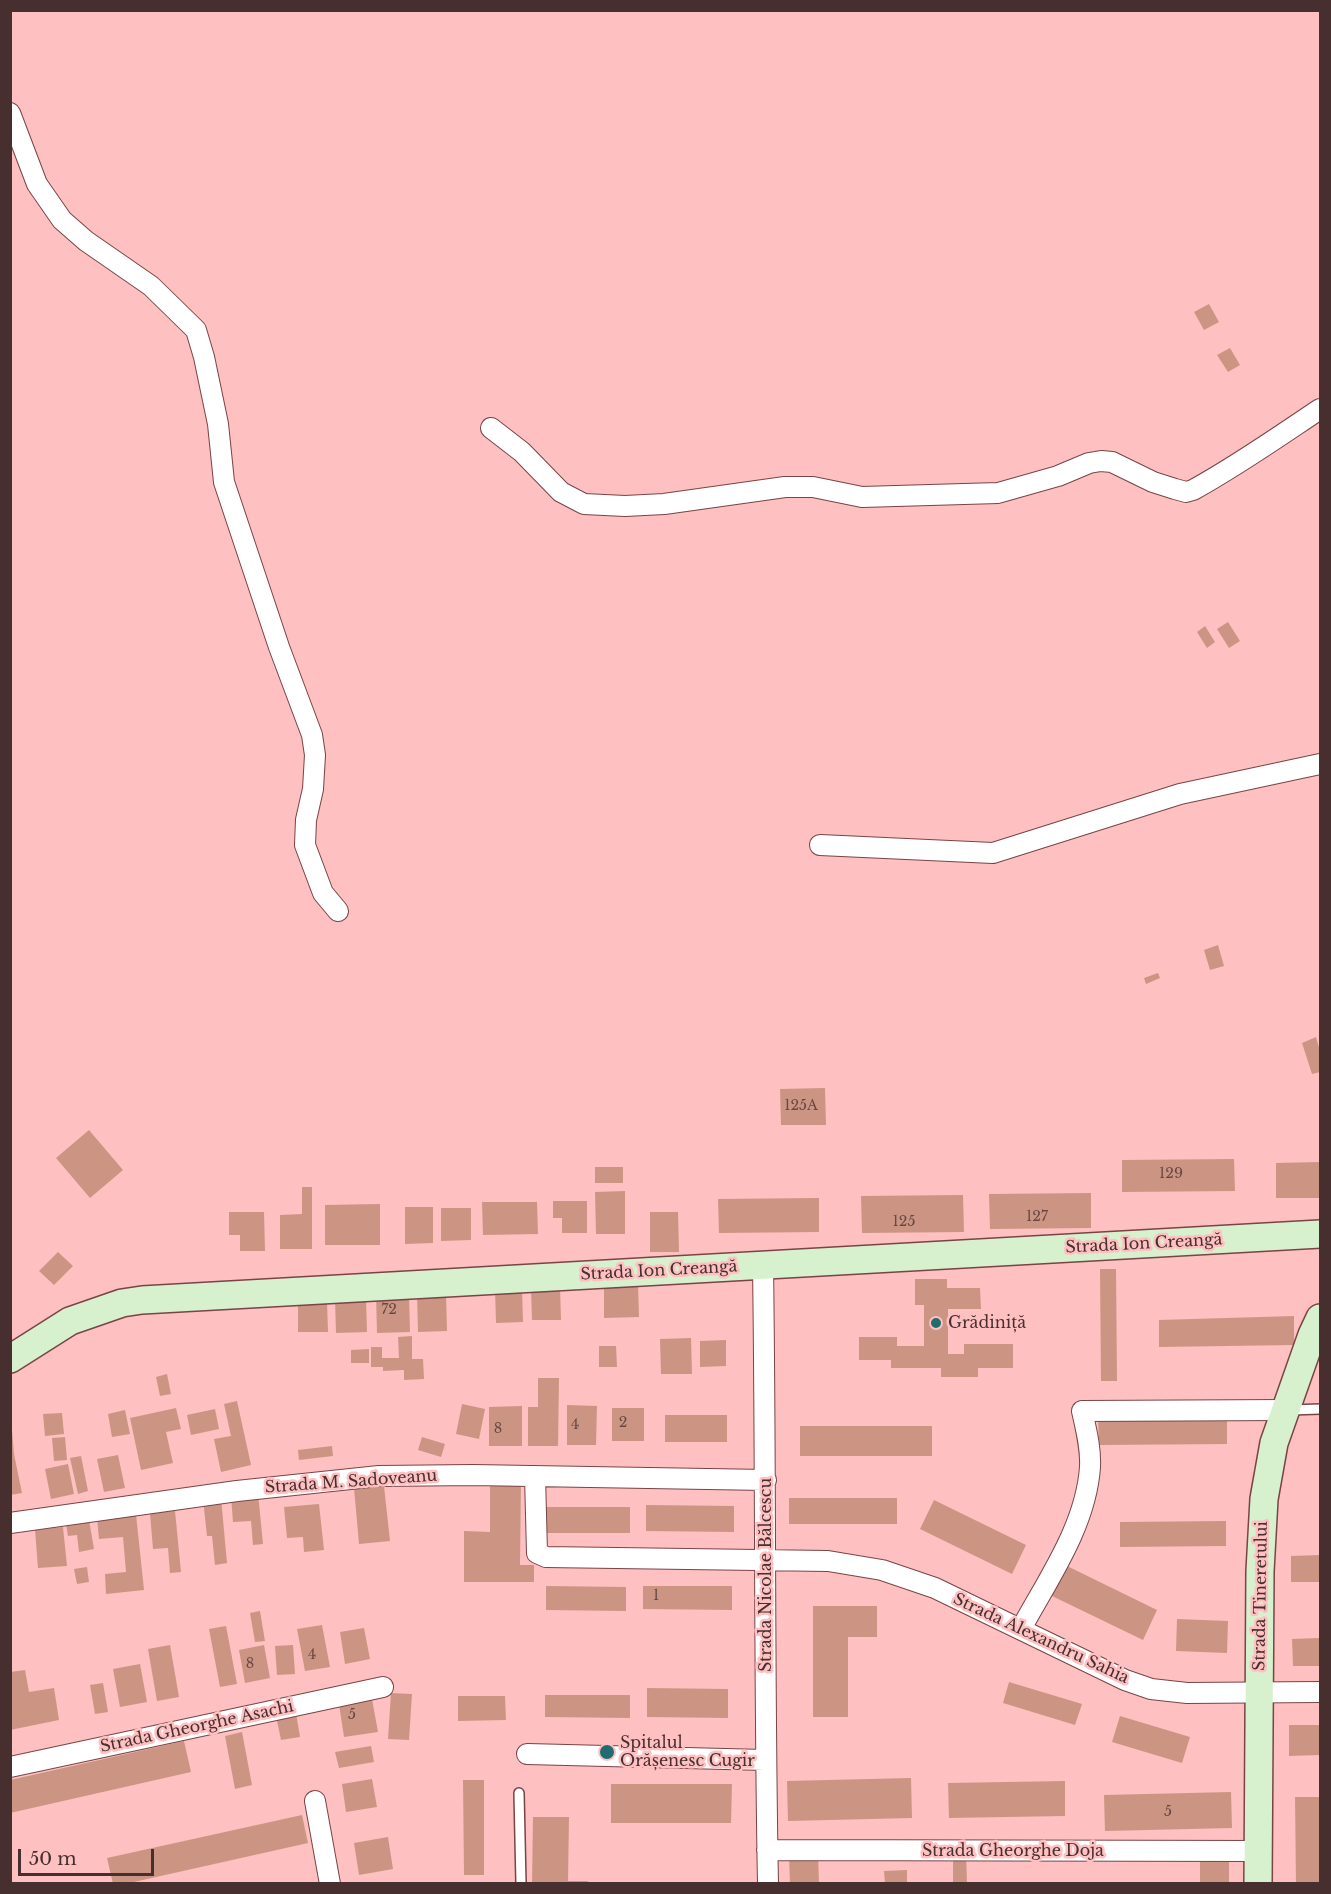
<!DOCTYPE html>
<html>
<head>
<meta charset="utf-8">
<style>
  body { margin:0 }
  #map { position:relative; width:1331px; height:1894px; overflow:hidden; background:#fec0c0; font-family:"Libre Baskerville",serif }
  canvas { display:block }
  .frame { position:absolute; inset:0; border:12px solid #472f2f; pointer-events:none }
  .scale { position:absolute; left:18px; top:1849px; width:136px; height:27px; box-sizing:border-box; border:3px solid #472f2f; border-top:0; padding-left:8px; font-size:18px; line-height:21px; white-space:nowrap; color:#472f2f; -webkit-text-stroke:4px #fec0c0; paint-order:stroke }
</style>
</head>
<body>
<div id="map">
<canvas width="1331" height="1894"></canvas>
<div class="frame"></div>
<div class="scale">50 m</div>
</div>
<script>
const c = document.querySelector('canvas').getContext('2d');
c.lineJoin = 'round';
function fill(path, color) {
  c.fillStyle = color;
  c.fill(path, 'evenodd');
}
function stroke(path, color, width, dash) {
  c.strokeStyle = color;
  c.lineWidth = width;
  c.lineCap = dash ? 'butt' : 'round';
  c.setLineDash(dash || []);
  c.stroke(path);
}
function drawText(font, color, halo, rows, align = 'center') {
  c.font = font + ' "Libre Baskerville",serif';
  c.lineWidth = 5;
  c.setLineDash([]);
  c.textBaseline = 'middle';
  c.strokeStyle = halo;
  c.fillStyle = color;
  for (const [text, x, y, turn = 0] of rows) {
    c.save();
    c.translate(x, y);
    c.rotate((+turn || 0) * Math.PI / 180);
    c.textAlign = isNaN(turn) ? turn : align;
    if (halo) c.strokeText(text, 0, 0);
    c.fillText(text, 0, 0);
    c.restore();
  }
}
const building = new Path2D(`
  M1209,304L1219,322L1204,330L1194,312Z
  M1230,348L1240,365L1228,372L1217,355Z
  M1228,622L1240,641L1229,648L1217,629Z
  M1205,626L1215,642L1207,648L1197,632Z
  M1218,945L1224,966L1210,970L1204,950Z
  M1158,973L1160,978L1146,984L1144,978Z
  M1316,1037L1320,1051V1072L1312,1074L1302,1043Z
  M825,1088L826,1125H781L780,1089Z
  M89,1130L123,1170L90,1198L56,1158Z
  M1234,1159L1235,1191L1122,1192V1160Z
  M1320,1162V1198H1276V1163Z
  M595,1167H623V1183H595Z
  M302,1187H312V1249H280V1215L302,1214Z
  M625,1191V1234H596L595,1192Z
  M1091,1193V1228L990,1229L989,1194Z
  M963,1195L964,1232L862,1233L861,1196Z
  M819,1198V1232L719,1233L718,1199Z
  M553,1201H587V1233H562V1218H553Z
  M482,1202H537L538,1234L483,1235Z
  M380,1204V1245H325V1205Z
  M405,1207H433V1243L405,1244Z
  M441,1208H471V1240L441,1241Z
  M229,1212H264L265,1251H240V1235H229Z
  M650,1212H678L679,1252H650Z
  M58,1252L73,1266L54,1285L39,1271Z
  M1100,1269H1116L1117,1381H1101Z
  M915,1279H947V1288H980L981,1309H948V1354H964V1344H1013V1368H978V1377H941V1368H891V1360H859V1337H897V1346H924V1305H915Z
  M638,1283L639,1317L604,1318V1284Z
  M531,1287H560L561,1320H532Z
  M522,1288L523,1322L496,1323L495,1289Z
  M446,1293L447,1331L418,1332L417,1294Z
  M409,1294L410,1332L377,1333L376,1295Z
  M335,1298H366L367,1332L336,1333Z
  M298,1301H327L328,1332H298Z
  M1294,1316V1345L1159,1347V1320Z
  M412,1336V1359H423L424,1379L404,1380V1370L383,1371V1367H371V1347H382V1358H399L398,1337Z
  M691,1338L692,1374H661L660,1339Z
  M726,1340V1366L700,1367V1341Z
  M599,1346H616L617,1367H599Z
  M369,1349V1363H351V1350Z
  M167,1374L171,1394L160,1396L156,1377Z
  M538,1378H559L558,1446H528V1407H538Z
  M237,1401L251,1465L221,1472L214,1439L231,1436L224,1404Z
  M462,1404L485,1409L479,1439L456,1434Z
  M567,1405L597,1406L596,1445H567Z
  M522,1406V1446H489V1407Z
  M176,1408L181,1429L166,1432L173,1463L141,1470L130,1418Z
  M612,1408H644V1441H612Z
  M215,1409L219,1429L191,1435L187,1415Z
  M125,1410L130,1434L112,1437L108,1414Z
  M62,1413L64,1434L45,1436L43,1414Z
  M665,1415H727V1442H665Z
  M1227,1417V1444L1099,1445L1098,1418Z
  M800,1426H932V1456H800Z
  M10,1430H12L14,1454L22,1493L10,1495Z
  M65,1437L67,1460L54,1461L52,1438Z
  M422,1437L445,1444L441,1457L418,1450Z
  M332,1446L333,1456L299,1460L298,1450Z
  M118,1455L125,1488L104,1492L97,1459Z
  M81,1456L88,1491L78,1494L70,1458Z
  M68,1464L74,1494L51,1499L45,1469Z
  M490,1480H521L520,1565H534V1582H464V1531L490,1532Z
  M384,1486L390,1541L359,1544L354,1488Z
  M258,1493L263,1544L253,1545L251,1521L233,1522L231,1496Z
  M221,1498L227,1563L215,1565L212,1536H207L203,1499Z
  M789,1498H897V1524H789Z
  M934,1500L1026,1545L1012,1574L920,1529Z
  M319,1504L324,1550L304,1552L303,1537L287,1538L284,1507Z
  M646,1505L734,1506V1532L646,1531Z
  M543,1507H630V1533H543Z
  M175,1511L181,1572L170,1573L168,1548L153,1549L150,1513Z
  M136,1514L144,1590L106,1594L105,1574L126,1572L123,1537L99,1539L97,1518Z
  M89,1520L94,1549L79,1552L77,1535L68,1536L66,1524Z
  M1226,1521V1546L1120,1547V1522Z
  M63,1527L67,1566L38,1568L35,1530Z
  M1320,1555V1582H1291V1556Z
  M1065,1565L1157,1610L1143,1640L1050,1595Z
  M87,1567L89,1582L77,1584L74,1569Z
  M546,1586L626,1587V1611L546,1610Z
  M643,1586H732V1610L643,1609Z
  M813,1606H877V1637H848V1717H813Z
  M260,1611L265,1641L255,1642L250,1613Z
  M1177,1619L1228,1621L1227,1653L1176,1651Z
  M322,1625L330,1667L305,1671L297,1629Z
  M226,1626L237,1684L220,1687L209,1629Z
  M364,1628L370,1659L345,1664L340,1632Z
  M1320,1638V1666H1293L1292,1639Z
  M170,1645L179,1697L157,1701L148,1649Z
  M264,1645L270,1678L245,1683L239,1650Z
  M293,1645L295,1674L277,1675L275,1646Z
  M140,1664L147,1702L120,1707L113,1669Z
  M25,1670L29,1692L54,1688L59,1720L10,1730V1672Z
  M1009,1682L1082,1704L1075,1725L1003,1703Z
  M103,1683L108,1712L95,1714L90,1685Z
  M647,1688L728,1689V1718L647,1717Z
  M391,1693L412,1694L409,1740L388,1739Z
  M545,1695H630V1718L545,1717Z
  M458,1696H505L506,1720L458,1721Z
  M372,1699L378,1732L344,1737L339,1704Z
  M295,1707L300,1737L281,1740L275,1711Z
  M1120,1716L1190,1737L1182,1763L1112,1742Z
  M1289,1725H1320V1755L1289,1756Z
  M242,1732L252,1785L235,1789L225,1736Z
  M184,1741L191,1772L10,1813V1780Z
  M371,1746L374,1762L339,1768L335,1752Z
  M911,1778L912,1818L788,1821L787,1781Z
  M372,1779L377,1807L346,1812L342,1784Z
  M463,1780H484V1875H464Z
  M1065,1781V1816L949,1818L948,1783Z
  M611,1784H732L731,1823H611Z
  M1231,1792L1232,1828L1105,1831L1104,1795Z
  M1295,1797H1320V1884H1296Z
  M302,1815L308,1843L125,1884H113L107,1858Z
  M533,1817H569L568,1881H588V1884H532Z
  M388,1837L393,1869L359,1875L354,1843Z
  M953,1851H966L967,1884H953Z
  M818,1853L819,1884H790L789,1854Z
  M1200,1858H1229V1884H1200Z
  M907,1870V1884H885L884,1871Z`);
const lane = new Path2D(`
  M1290,1410L1320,1409
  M519,1793L521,1884`);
const street = new Path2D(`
  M10,113L37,184L62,220L86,241L151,286L196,330L204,357L218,424L224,482L279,647L312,735L315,755L313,789L306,820L305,845L323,893L338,911
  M491,428L522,452L561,492L584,504L625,506L664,504L785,487H813L862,497L998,493L1058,476L1089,463L1101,461L1112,462L1153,482L1175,489L1186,492L1193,490C1237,466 1278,437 1320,409
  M820,845L993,853L1180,794L1320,764
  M763,1266C766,1472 764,1678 768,1884
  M535,1476L537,1553L546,1557L828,1561L882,1570L935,1588L1125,1680L1151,1689L1187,1693L1320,1692
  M10,1523L237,1491L379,1476L473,1475L766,1480
  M1021,1629C1048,1579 1086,1526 1090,1467C1091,1448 1086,1429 1082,1411L1285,1410
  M527,1754L765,1760
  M10,1767L383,1687
  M315,1801L330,1884
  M767,1850L1258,1851`);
const secondary = new Path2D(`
  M10,1359L70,1321L122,1303L142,1300L1320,1234
  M1258,1884L1260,1571L1264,1499L1274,1443L1312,1335L1320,1318`);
const markers = [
  [936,1323,6,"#206c6f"],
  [607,1752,8,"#206c6f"]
];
const numberNames = [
  ["125A",801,1106],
  ["129",1171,1174],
  ["127",1037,1217],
  ["125",904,1222],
  ["72",389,1310],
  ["2",623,1423],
  ["4",575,1425],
  ["8",498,1429],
  ["1",656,1596],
  ["4",312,1655],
  ["8",250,1664],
  ["5",352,1715],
  ["5",1168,1812]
];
const streetNames = [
  ["Strada Ion Creangă",1144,1244,-3],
  ["Strada Ion Creangă",659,1271,-3],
  ["Strada M. Sadoveanu",351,1482,-4],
  ["Strada Nicolae Bălcescu",766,1575,-90],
  ["Strada Tineretului",1261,1596,-89],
  ["Strada Alexandru Sahia",1041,1639,25],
  ["Strada Gheorghe Asachi",197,1727,-12],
  ["Strada Gheorghe Doja",1013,1851]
];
const poiNames = [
  ["Grădiniță",948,1323],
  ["Spitalul",620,1743],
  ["Orășenesc Cugir",620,1761]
];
fill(building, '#cc9583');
stroke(lane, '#784446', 12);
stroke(street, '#784446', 22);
stroke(secondary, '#784446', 30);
stroke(lane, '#fff', 9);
stroke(street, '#fff', 20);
stroke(secondary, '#d7f1cf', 27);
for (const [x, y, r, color] of markers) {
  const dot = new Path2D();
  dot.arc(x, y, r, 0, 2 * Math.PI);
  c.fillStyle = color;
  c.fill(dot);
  stroke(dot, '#fec0c0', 2);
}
drawText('14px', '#684844', null, numberNames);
drawText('16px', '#472f2f', '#fec0c0', streetNames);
drawText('16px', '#472f2f', '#fec0c0', poiNames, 'left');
</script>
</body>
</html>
